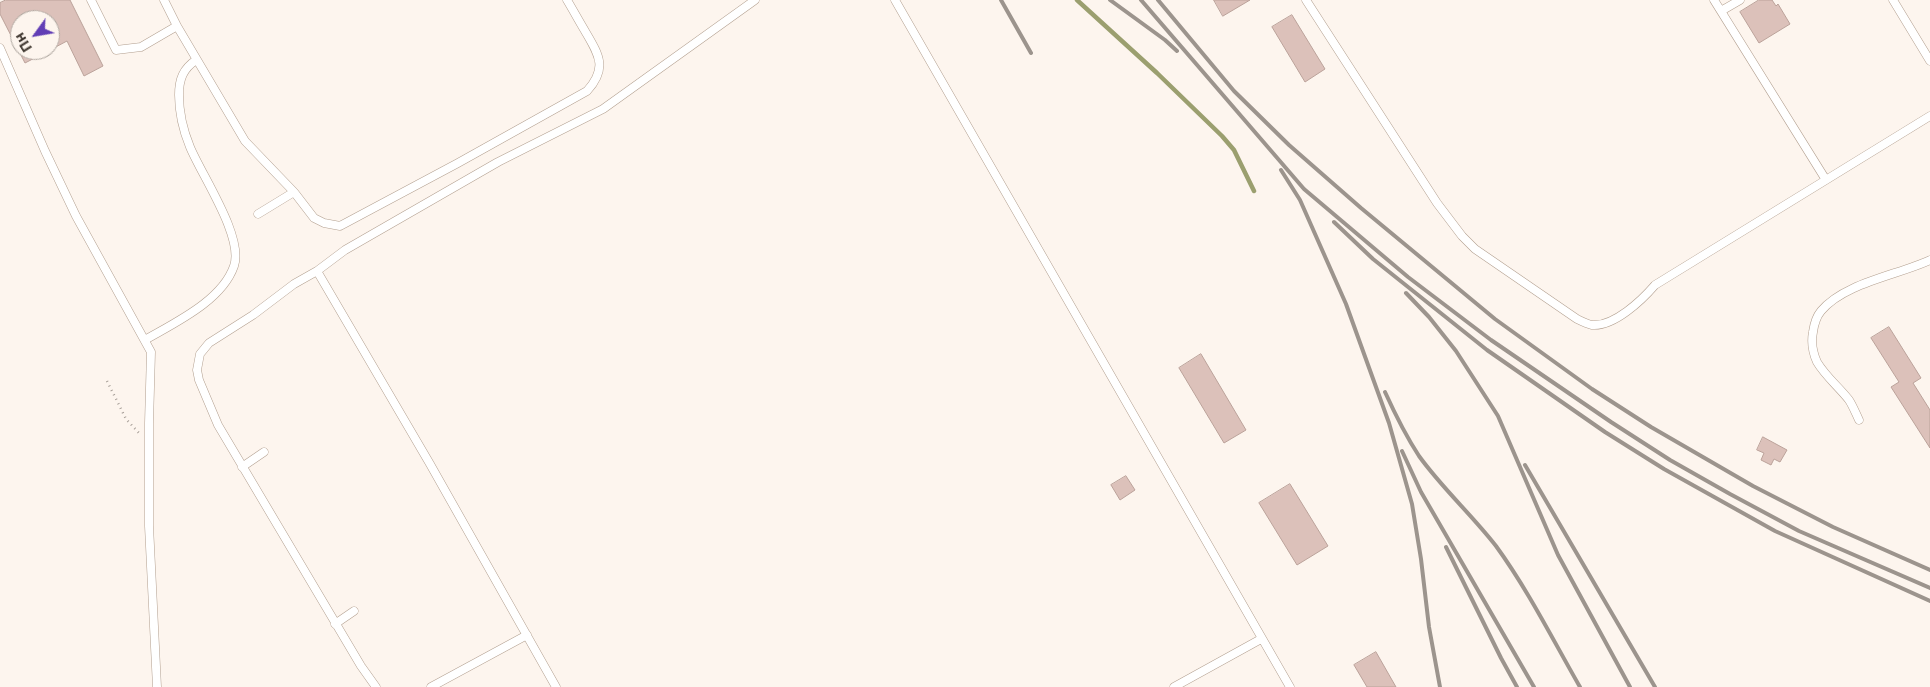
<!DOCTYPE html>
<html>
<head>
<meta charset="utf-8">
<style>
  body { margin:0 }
  #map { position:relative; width:1930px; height:687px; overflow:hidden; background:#fdf5ee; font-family:"Noto Sans",sans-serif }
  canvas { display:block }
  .north { position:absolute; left:10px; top:10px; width:50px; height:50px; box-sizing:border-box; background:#fdf5ee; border:1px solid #b0a8a1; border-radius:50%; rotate:238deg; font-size:14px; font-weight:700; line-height:20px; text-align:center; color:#3d352e }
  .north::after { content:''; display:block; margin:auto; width:18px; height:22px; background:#613db5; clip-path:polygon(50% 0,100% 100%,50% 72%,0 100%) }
</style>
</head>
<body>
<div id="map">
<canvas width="1930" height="687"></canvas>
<div class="north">Пн</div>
</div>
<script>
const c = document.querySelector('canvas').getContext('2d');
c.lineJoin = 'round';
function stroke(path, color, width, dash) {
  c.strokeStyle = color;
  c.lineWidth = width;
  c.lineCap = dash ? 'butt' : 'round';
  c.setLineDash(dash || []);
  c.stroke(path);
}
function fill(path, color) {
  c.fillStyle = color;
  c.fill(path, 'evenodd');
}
const stream = new Path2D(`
  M1077,0L1157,73L1222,136L1234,150L1254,191`);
const building = new Path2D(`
  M6,0H70L103,66L84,76L67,41L50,50V20H20V50H50L25,63L0,14V3Z
  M1214,0H1250L1223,16Z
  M1759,0H1772L1776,6L1778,4L1790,24L1759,43L1740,12Z
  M1292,15L1325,69L1305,82L1272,27Z
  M1889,327L1921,378L1913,383L1930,410V448L1891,387L1899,382L1871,338Z
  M1201,354L1246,430L1224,443L1179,368Z
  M1763,437L1787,450L1780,462L1774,459L1771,465L1761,460L1764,453L1757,450Z
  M1126,476L1135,490L1120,500L1111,485Z
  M1290,484L1328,546L1297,565L1259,503Z
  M1376,652L1396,687H1367L1354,665Z`);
const path = new Path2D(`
  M107,381L126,419L139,433`);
const lane = new Path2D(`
  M91,0L116,50L141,47L177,26
  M164,0L177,26L245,141L294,192L314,218L324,223L340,226L458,163L587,91C608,68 599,55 585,31C579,21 573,10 567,0
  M895,0L1290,687
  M1306,0L1437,203L1462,236L1475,249L1577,319C1581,321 1587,324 1592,325C1614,327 1642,300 1655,285L1930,116
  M1714,0L1826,180
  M1893,0L1930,61
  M1721,11L1740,0
  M0,48L45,151L76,216L151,352L149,423V526L157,687
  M258,214L294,192
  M317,271L430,464L556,687
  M145,340C174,323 222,301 234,266C244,237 202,176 190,147C183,130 179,114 179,95C179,79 183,69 196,60
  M1859,420C1856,414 1853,406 1849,400C1839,387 1826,377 1817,362C1813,353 1811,342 1813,332C1814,325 1816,317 1821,311C1844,283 1898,275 1930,260
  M242,467L264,452
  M335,624L354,611
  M376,687L361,666L218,425L199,380L197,370L200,354L209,343L253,315L294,284L317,271L345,250L498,162L603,109L755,0
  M431,687L527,635
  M1174,687L1261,639`);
const rail = new Path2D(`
  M1001,0L1031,53
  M1110,0L1165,40L1177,51
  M1141,0L1304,189L1408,277L1491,340L1611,422L1670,460L1730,494L1799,531L1930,588
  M1158,0L1234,91L1289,145L1361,208L1495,319L1592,389L1651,427L1753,486L1833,527L1930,570
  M1281,170L1300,200L1346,304L1389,423L1412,504L1421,559L1429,627L1440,687
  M1334,222L1373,259L1487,350L1605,432L1664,469L1775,531L1930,601
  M1406,293L1429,317L1456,351L1498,416L1558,555L1630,687
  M1385,392C1395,414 1406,436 1419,456C1442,488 1472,515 1496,546C1528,590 1553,640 1580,687
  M1402,451L1421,492L1534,687
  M1525,465L1655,687
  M1446,547L1501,658L1517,687`);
stroke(stream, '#9b9f6f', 4.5);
fill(building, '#dcc1ba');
stroke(building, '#bba29a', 1);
stroke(lane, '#b29f8f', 9);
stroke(path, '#a8a099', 2.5, [1, 4]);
stroke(lane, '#fff', 8);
stroke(rail, '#9c948d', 4);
</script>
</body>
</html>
